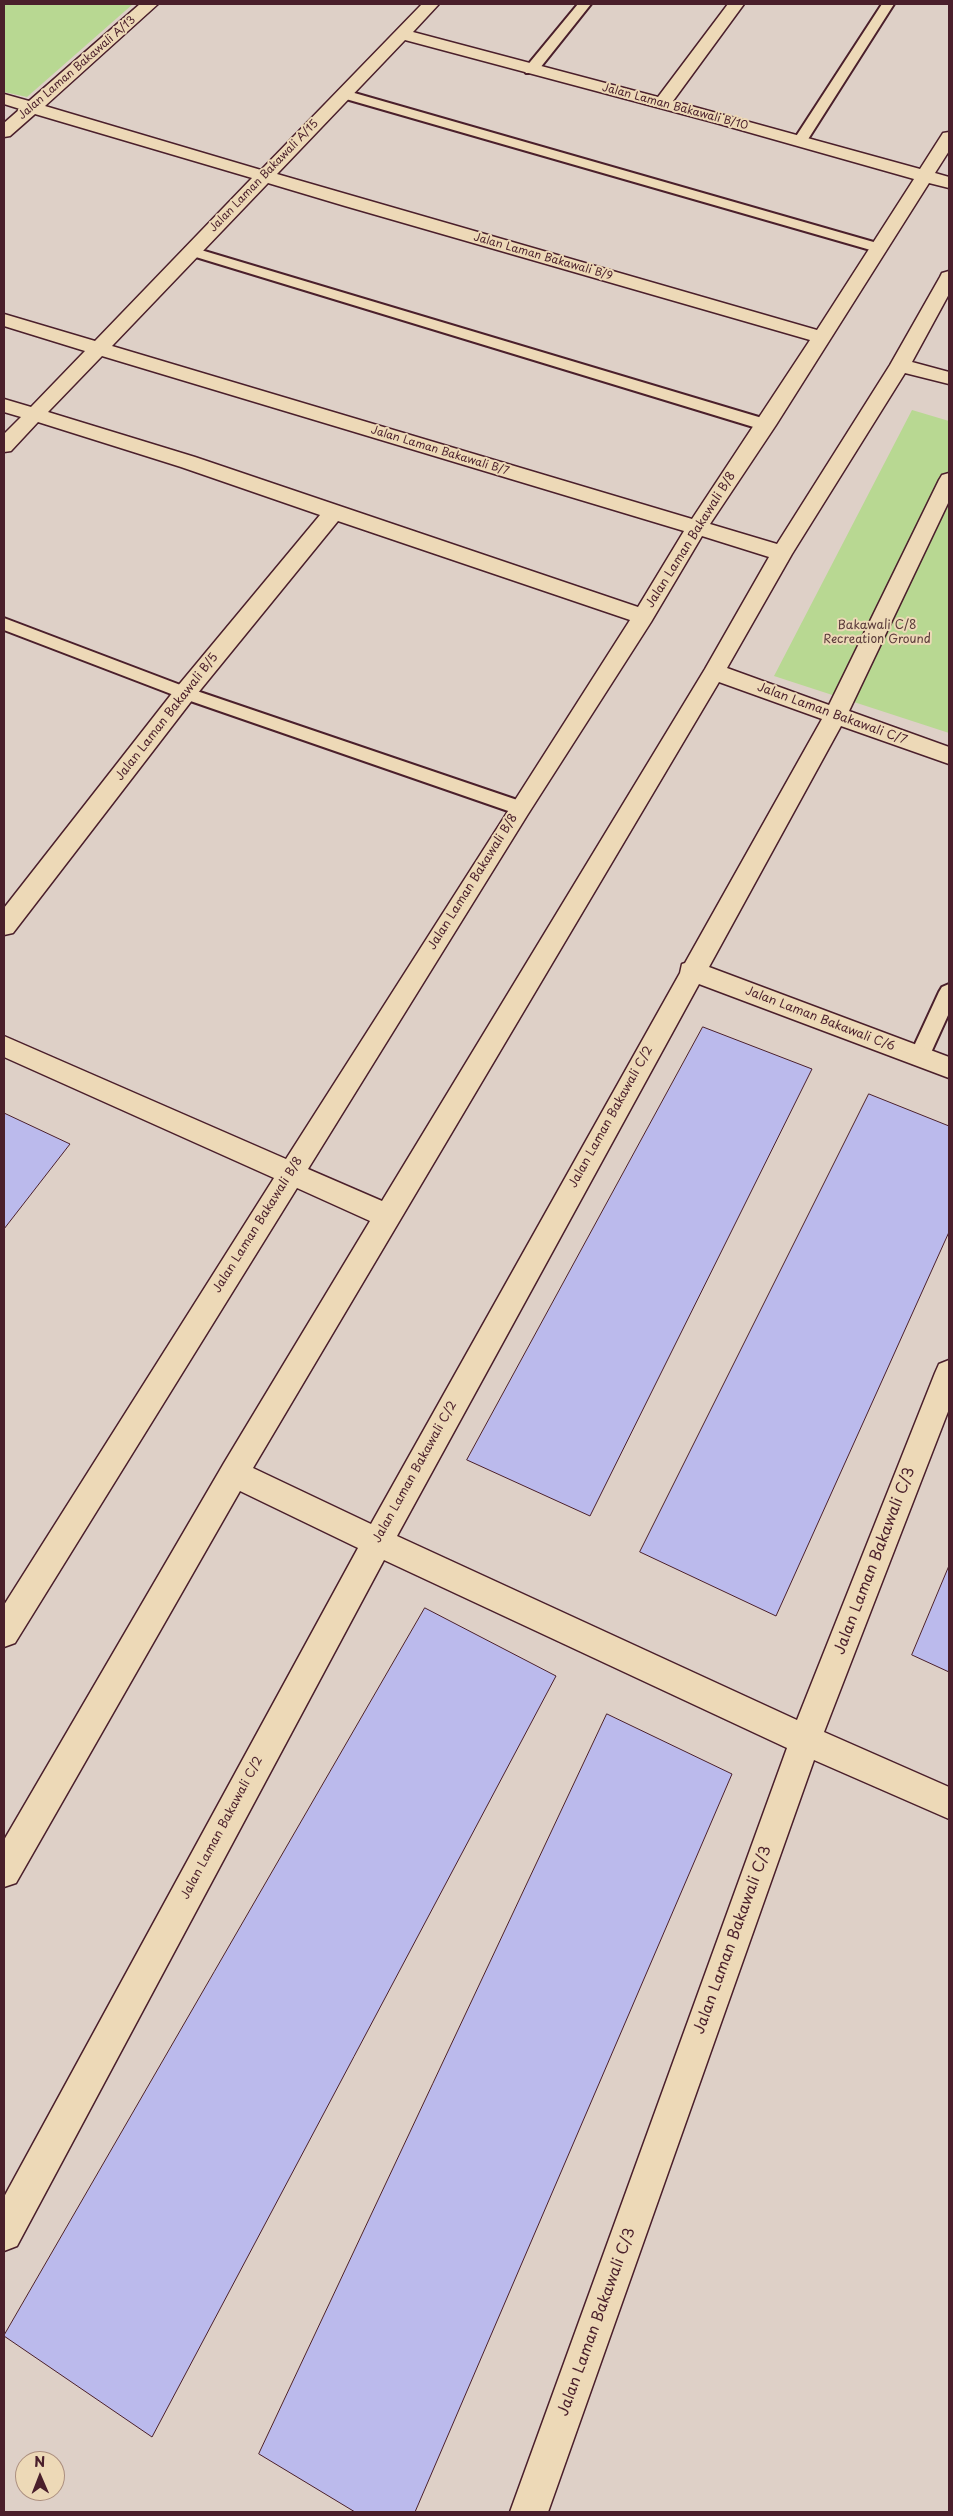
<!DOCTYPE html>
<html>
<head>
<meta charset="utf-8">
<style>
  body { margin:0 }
  #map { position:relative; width:953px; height:2516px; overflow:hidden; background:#ded0c7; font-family:"Playpen Sans",sans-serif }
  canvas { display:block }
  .frame { position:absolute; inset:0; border:5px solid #4a1f2b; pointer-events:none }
  .north { position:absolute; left:15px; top:2451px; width:50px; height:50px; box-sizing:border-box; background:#edd9b7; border:1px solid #ac8f7f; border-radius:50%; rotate:359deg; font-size:14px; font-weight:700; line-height:20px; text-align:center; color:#4a1f2b }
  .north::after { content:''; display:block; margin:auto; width:18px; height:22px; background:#4a1f2b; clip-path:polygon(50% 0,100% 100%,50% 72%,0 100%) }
</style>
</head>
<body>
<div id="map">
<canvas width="953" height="2516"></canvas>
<div class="frame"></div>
<div class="north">N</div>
</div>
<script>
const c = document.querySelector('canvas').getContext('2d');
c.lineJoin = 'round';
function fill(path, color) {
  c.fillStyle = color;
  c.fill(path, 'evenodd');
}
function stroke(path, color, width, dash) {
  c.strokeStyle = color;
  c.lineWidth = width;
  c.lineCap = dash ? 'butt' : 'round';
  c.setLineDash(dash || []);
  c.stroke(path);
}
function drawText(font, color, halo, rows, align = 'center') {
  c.font = font + ' "Playpen Sans",sans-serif';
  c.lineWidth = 4;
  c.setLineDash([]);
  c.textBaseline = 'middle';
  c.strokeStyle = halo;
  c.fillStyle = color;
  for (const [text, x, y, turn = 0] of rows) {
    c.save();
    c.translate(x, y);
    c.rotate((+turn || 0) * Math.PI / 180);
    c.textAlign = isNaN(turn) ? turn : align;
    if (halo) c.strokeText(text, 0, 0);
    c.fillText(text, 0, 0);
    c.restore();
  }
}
const green = new Path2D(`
  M4,4H133L27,97L4,92Z
  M912,410L949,421V733L774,676Z`);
const building = new Path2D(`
  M703,1027L812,1069L590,1516L467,1460Z
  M869,1094L949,1126V1232L776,1616L640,1552Z
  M4,1113L70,1144L4,1229Z
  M949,1566V1672L912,1655Z
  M425,1608L556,1676L152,2437L4,2336Z
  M607,1714L732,1774L415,2512H355L259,2454Z`);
const lane = new Path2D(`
  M578,4H591L536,73H526L524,70L526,67Z
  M882,4H894L805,144H795L793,141Z
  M344,90L884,245L886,248L879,252L874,251L339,97L337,94L339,91Z
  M191,247L772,421L774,425L766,430L760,429L186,254L184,251L186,248Z
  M4,618L191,689L526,803L529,808L526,813L520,815L514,813L179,697L4,630Z
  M949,984V1013L929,1057L926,1063L919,1065L912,1063L909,1057L939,992L942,987Z`);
const street = new Path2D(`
  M140,4H158L45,106L261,170L422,4H439L413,32L658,97L728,4H744L673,101L920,169L943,133L949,132V151L935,173L949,177V188L929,183L776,425L710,524L777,544L890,365L940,277L942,273L949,271V294L912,362L949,372V384L905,373L792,554L727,668L829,705L939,480L942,475L949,473V501L849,711L949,747V764L841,726L709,967L949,1057V1078L699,984L397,1536L797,1720L935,1373L939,1364L949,1360V1409L824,1732L949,1787V1819L814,1760L548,2512H510L787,1748L384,1560L17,2246L4,2251V2197L358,1548L240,1491L16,1883L4,1887V1840L224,1463L370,1221L297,1188L15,1643L4,1647V1605L274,1178L4,1057V1036L286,1159L630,620L338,521L193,699L13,933L4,935V908L177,687L320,515L181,467L38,422L11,451L4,452V434L21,417L4,412V399L31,407L85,351L4,326V314L95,341L252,178L35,114L10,136L4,137V123L20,109L4,104V94L29,101ZM405,40L716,123L914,179L817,330L277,174ZM268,183L345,206L810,340L692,519L112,346ZM102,356L684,531L638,607L195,457L48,412ZM702,536L769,557L705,669L382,1201L308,1169L528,814L651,622ZM719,682L822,719L685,963L682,964L680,973L371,1524L253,1468Z`);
const farStreetnames = [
  ["Jalan Laman Bakawali A/13",77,68,-41],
  ["Jalan Laman Bakawali B/10",675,107,15],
  ["Jalan Laman Bakawali A/15",264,176,-46],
  ["Jalan Laman Bakawali B/9",543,257,16],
  ["Jalan Laman Bakawali B/7",440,451,17]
];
const streetNames = [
  ["Jalan Laman Bakawali B/8",691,540,-58],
  ["Jalan Laman Bakawali C/7",832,714,20],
  ["Jalan Laman Bakawali B/5",167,717,-52],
  ["Jalan Laman Bakawali B/8",473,882,-58],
  ["Jalan Laman Bakawali C/6",820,1019,21],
  ["Jalan Laman Bakawali C/2",611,1117,-61],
  ["Jalan Laman Bakawali B/8",258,1225,-58],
  ["Jalan Laman Bakawali C/2",415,1472,-61],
  ["Jalan Laman Bakawali C/2",222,1828,-62]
];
const parkNames = [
  ["Bakawali C/8",877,626],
  ["Recreation Ground",877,640]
];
const nearStreetnames = [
  ["Jalan Laman Bakawali C/3",875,1561,-69],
  ["Jalan Laman Bakawali C/3",733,1940,-70],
  ["Jalan Laman Bakawali C/3",597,2322,-70]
];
fill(green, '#b8d892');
fill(building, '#bbbaec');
stroke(building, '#4a1f2b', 1);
stroke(lane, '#4a1f2b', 4);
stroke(street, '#4a1f2b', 3);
fill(lane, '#edd9b7');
fill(street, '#edd9b7');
drawText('11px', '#4a1f2b', '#edd9b7', farStreetnames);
drawText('12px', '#4a1f2b', '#edd9b7', streetNames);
drawText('12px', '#5a3b3a', '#edd9b7', parkNames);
drawText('15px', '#4a1f2b', '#edd9b7', nearStreetnames);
</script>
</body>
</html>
